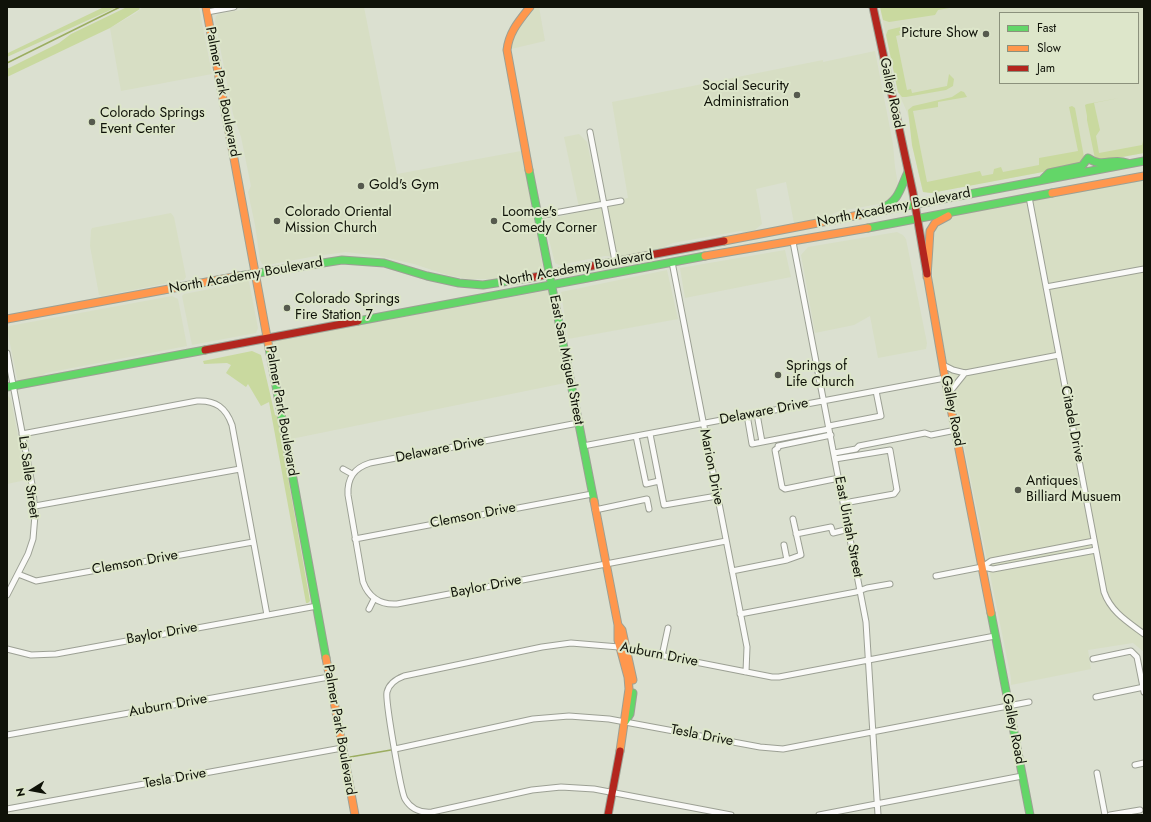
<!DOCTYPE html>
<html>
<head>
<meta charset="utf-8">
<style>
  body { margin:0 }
  #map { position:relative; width:1151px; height:822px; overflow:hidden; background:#dbe0d0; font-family:Jost,sans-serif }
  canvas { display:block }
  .frame { position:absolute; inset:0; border:8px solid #0f1208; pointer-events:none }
  .legend { position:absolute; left:999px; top:12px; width:140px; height:72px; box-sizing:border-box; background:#dde6ca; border:1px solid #8b917c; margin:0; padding:5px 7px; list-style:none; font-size:12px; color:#0f1208 }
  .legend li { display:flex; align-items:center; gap:8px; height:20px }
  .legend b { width:20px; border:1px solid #8b917c }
  .north { position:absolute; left:12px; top:770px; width:40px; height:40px; -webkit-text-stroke:3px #dde6ca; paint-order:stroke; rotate:259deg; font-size:11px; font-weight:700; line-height:16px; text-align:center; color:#0f1208 }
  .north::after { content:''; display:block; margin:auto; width:14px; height:18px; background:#0f1208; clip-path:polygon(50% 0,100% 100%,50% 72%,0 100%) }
</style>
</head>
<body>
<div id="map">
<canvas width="1151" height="822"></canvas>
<div class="frame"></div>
<ul class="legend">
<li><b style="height:5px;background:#63d668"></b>Fast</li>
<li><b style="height:5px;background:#ff974d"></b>Slow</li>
<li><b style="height:5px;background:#b3261e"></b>Jam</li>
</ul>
<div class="north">N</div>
</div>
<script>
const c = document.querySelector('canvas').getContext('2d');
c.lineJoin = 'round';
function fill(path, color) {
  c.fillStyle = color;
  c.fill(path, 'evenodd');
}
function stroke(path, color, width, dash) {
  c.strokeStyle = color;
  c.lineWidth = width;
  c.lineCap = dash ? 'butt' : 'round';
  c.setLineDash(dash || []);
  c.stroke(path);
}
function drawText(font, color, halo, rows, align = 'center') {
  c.font = font + ' Jost,sans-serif';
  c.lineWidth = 4;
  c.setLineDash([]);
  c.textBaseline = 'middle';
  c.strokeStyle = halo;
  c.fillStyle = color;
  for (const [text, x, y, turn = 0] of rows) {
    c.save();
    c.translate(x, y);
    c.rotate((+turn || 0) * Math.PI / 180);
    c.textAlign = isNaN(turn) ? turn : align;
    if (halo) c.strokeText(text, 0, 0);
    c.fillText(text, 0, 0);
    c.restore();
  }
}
const built = new Path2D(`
  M143,7H199L212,74L121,91L110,28L136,13Z
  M256,7H364L397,174L521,151L543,268L542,271L501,279H468L447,275L414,264L379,256L346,252L316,256L268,265L262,264L260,260L255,225L248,192L251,186L241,137L233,114L215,21L216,16L219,14Z
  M535,7H539L545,41L511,49L512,40L517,29L529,17Z
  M880,7H1144V153L931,193L923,192L912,145V133L907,112L898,92ZM1000,13H1138V83H1000Z
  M875,51L893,144L895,167L898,185L897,195L885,203L840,211L823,218L794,223L786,182L756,189L762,224L755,230L746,232L740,231L673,243L662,248L619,257L605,256L559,265L555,263L544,220L580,212L564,137L579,134L587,142L600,203L628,198L612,102L823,60V62Z
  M1144,180V652L1133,643L1088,650L1091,669L1011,685V678L933,293L932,252L936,229L952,218L961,214Z
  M171,213L174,217L186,277L184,280L102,296L99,295L90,246L91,230L92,228Z
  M897,232L903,235L906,239L927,343L926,349L878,358L870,316L854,325L815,333L801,255L808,247Z
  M785,250L791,277L685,298L680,268Z
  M667,270L678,319L568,339L561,292Z
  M243,280H248L249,282L258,328L256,333L192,345L182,296L184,294L236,284Z
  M550,290L565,383L291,439L272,341Z
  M172,296L178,299L187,346L46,373L38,378L20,380H18L17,378L7,329L9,326Z
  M7,395L11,399L26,480L7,484Z`);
const green = new Path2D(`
  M104,7H117L7,57L8,53Z
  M127,7H138L140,9L110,28L7,77V69L59,43L71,34Z
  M880,7H955L938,10L935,15L889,22L883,20Z
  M905,26L906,30L899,31L900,35L896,36L907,90L911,89L912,93L947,86L949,74L954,79L953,86L946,90L906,97H902L898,92L886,35L888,30Z
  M961,91L964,92L967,97L938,102V107L913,111L927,182L980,171L982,176L993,174L994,169L1001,167L1003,172L1039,165V158L1078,151L1069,107L1072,106L1075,108L1084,157L1080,165L931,193L923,192L912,145L908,110L913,106L952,97Z
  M1119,98L1094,103L1100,130L1096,136L1099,153L1142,145L1143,141H1144V153L1100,161L1095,158L1094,154L1087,120V116L1085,105L1087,104Z
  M252,351L261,355L275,415L277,416L310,601L308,603H306L269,402L261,406L248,384L246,387L226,373L231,365L227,363L204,364L203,361Z`);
const stream = new Path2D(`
  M7,63L120,7
  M350,757L391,750`);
const street = new Path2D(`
  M207,12L234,7
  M590,132L615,261
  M1029,197L1104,592C1111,612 1128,622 1144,634
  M538,216L621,201
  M793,242L866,622L878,815
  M672,262L747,647L746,672
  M1046,287L1144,269
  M7,353L33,490L35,515L33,539L28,554L7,595
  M943,365L953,370L965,373L1059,355
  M949,393L965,373
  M757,414L762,442
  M747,415L752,444L829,429
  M578,423L370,463C354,468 347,478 348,495L363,582C369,598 381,605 397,604L726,541
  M829,426L881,416L876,391
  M22,434L197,401C216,400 226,408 232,425L267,615
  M650,434L664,505L717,496
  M831,435L778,446V448L775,450L782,487L785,489L839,478
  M636,436L646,484L659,481
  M583,446L945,378
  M834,453L856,449L859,446L925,433L931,435L956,430
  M835,459L890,450L897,490L894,494L844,503
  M343,469L352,474
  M35,506L240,469
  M595,510L647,499L649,509
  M796,534L831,527L833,533L849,529
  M355,539L592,494
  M787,560L801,555L793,519
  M982,567L991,561L1094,541
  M732,571L787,560L784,545
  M18,574L36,581L253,542
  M936,576L982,567L993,569L1096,550
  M369,609L374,599
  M740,614L856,592L867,588L890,584
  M7,649L31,655L56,654L317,606
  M662,656L668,628
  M1093,659L1131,651L1137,657L1144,692
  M1096,697L1144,687
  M7,735L329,677
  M395,749L533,719L569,716L609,719L760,747L783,749L1029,702
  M1135,765L1144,763
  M1097,773L1105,815
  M7,809L342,748
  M731,815L594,789L561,787L532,790L432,812C421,813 411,809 405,799C401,792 385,700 387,692C389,684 396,679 404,676L542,647L571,643L619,647L772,677H779L995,636
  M819,815L1022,776
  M1110,815L1140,810`);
const fast = new Path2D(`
  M529,170L594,501
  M1042,180L1049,173L1082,166L1088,158C1103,169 1112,157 1127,163
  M883,208C900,199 900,188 908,172
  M885,210L1144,161
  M868,228L1052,193
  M239,276L342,260L384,263L427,276L459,283L483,285L529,278
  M358,321L705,256
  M269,348L326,658
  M7,387L205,350
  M991,613L1030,815
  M625,722L630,714L633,693`);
const slow = new Path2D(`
  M206,7L269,348
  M529,170L507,50C509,32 519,21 530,7
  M1052,193L1144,176
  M724,241L885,210
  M705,256L868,228
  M927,274L945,378L991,613
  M927,277L930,231L935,223L948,216
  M7,319L239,276
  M594,501L618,625V640L628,677L629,689L620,751
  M618,625L622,630L633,680
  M326,658L355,815`);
const jam = new Path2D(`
  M873,7L913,193L927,274
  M529,278L724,241
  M205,350L358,321
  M608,815L620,751`);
const markers = [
  [986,34,4,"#565a4e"],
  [797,95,4,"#565a4e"],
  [92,122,4,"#565a4e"],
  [361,186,4,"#565a4e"],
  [277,221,4,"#565a4e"],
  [494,221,4,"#565a4e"],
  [287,308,4,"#565a4e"],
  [778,375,4,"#565a4e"],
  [1018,490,4,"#565a4e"]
];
const poiNames = [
  ["Picture Show",978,34,"right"],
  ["Social Security",789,87,"right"],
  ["Administration",789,103,"right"],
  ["Colorado Springs",100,114],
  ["Event Center",100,130],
  ["Gold's Gym",369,186],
  ["Colorado Oriental",285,213],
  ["Mission Church",285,229],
  ["Loomee's",502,213],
  ["Comedy Corner",502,229],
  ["Colorado Springs",295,300],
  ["Fire Station 7",295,316],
  ["Springs of",786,367],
  ["Life Church",786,383],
  ["Antiques",1026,482],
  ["Billiard Musuem",1026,498]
];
const streetNames = [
  ["Palmer Park Boulevard",222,92,79],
  ["Galley Road",891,93,78],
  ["North Academy Boulevard",894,208,-11],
  ["North Academy Boulevard",576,269,-10],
  ["North Academy Boulevard",246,276,-10],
  ["East San Miguel Street",566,360,79],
  ["Palmer Park Boulevard",281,411,80],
  ["Galley Road",952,411,79],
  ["Delaware Drive",764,412,-11],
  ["Citadel Drive",1072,424,79],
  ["Delaware Drive",440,450,-11],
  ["Marion Drive",711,467,79],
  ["La Salle Street",28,477,82],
  ["Clemson Drive",473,516,-11],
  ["East Uintah Street",848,527,79],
  ["Clemson Drive",135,563,-10],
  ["Baylor Drive",486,587,-11],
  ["Baylor Drive",162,634,-10],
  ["Auburn Drive",659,655,11],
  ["Auburn Drive",168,706,-10],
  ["Galley Road",1013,729,79],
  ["Palmer Park Boulevard",339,730,80],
  ["Tesla Drive",702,736,11],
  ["Tesla Drive",175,779,-10]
];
fill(built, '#d7dec4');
fill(green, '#c9d99f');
stroke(stream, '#9bad60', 1.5);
stroke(street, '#9ca094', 7);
stroke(fast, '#9ca094', 9);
stroke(slow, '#9ca094', 9);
stroke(jam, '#9ca094', 9);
stroke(street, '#fafaf8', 5);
stroke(fast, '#63d668', 7);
stroke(slow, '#ff974d', 7);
stroke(jam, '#b3261e', 7);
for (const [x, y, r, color] of markers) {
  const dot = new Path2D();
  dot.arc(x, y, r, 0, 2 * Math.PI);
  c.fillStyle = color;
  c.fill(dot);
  stroke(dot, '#dde6ca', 1.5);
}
drawText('14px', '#0f1208', '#dde6ca', poiNames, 'left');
drawText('14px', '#0f1208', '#dde6ca', streetNames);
</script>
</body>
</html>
